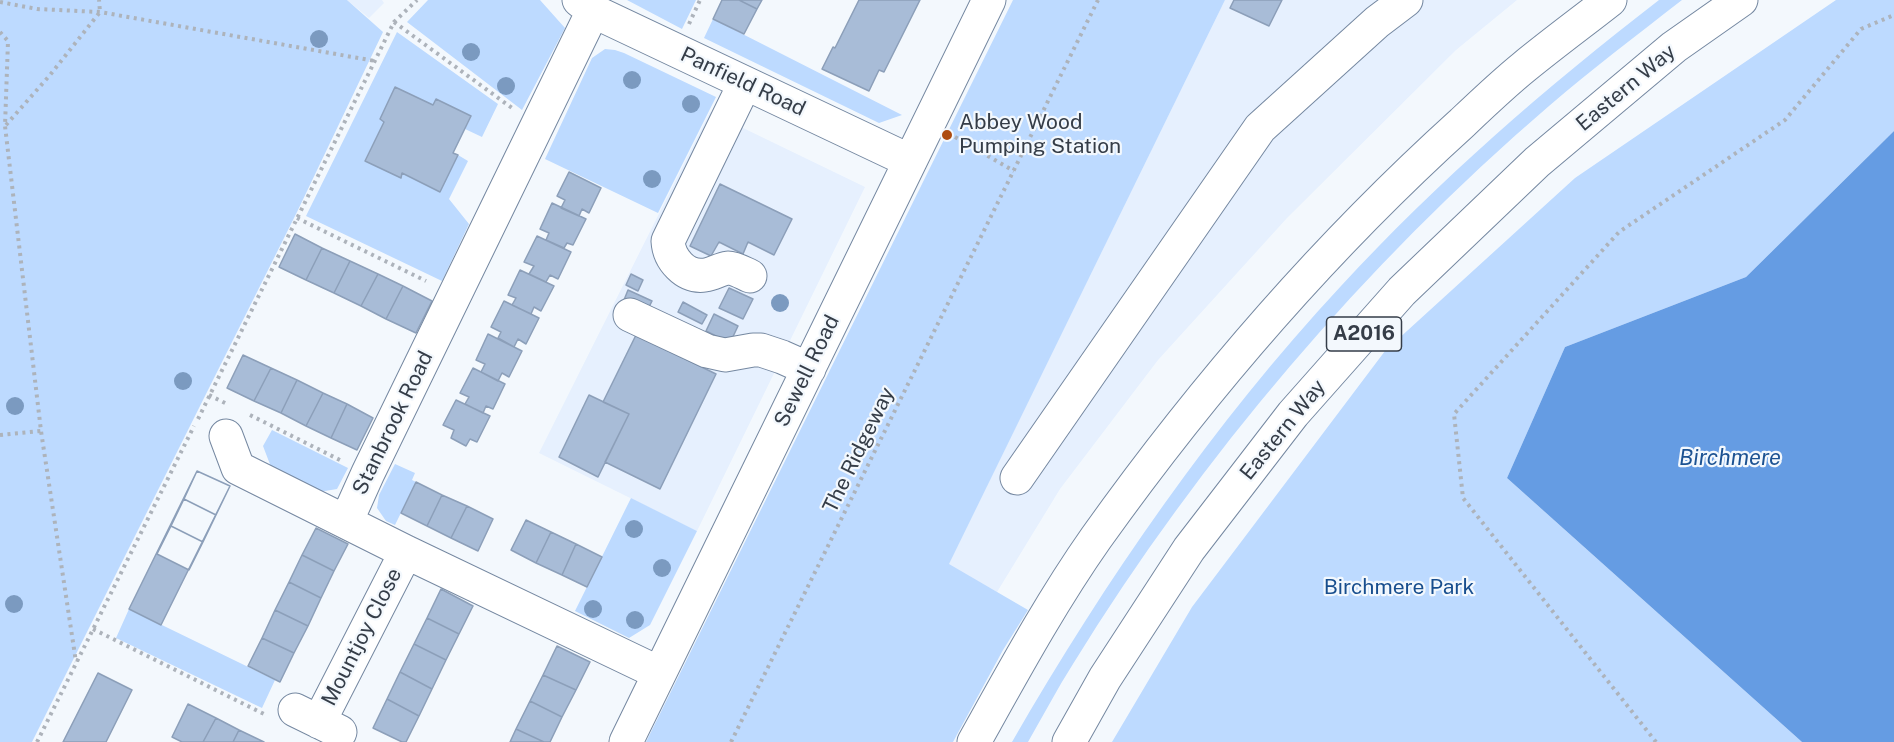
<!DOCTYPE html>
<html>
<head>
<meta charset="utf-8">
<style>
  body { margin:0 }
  canvas { display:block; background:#f3f8fd }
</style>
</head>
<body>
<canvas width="1894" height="742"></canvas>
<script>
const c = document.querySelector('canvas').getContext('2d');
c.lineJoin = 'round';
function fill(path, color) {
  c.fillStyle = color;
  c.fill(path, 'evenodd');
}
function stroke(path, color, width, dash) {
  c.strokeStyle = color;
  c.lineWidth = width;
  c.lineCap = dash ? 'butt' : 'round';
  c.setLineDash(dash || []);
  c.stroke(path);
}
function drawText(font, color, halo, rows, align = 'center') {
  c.font = font + ' "Public Sans",sans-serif';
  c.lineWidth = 4.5;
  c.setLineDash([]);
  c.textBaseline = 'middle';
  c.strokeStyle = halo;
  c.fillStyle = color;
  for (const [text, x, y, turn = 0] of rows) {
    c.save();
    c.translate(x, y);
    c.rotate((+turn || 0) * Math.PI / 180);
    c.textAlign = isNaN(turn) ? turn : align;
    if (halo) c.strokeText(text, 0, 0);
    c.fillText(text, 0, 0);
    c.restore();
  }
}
const built = new Path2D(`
  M347,0H382L384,3L369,18Z
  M1225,0H1517L1456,50L1287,218L1158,360L1060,489L997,592L948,565Z
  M710,112L865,187L697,531L539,453Z`);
const green = new Path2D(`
  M0,0H347L383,32L297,212L32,742H0Z
  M428,0H540L565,28L522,110L407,22Z
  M627,0H696L682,29Z
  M1013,0H1225L949,564L1028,610L1003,650L953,742H646Z
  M1659,0H1682C1637,35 1592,69 1549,106C1363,266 1202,455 1073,664C1057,689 1043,716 1028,742H1012C1106,579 1213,424 1341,286C1438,181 1546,87 1659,0Z
  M1836,0H1894V131L1746,277L1565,347L1507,478L1802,742H1112L1192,607L1385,351L1575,178Z
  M713,19L902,115L879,123L704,38Z
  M397,32L498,104L482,137L465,129L471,117L433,105L395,87L380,119L384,122L365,160L401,177L402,173L440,191L458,155L468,161L449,199L469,224L442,281L306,216Z
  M605,49L615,50L624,53L716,97L658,213L545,159L592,58Z
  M272,430L348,468L337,489L319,492L271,467L263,446Z
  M395,464L415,473L412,480L416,482L395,525L386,521L377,508L379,495Z
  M631,498L697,531L650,625L629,638L575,611Z
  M129,609L275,680L262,708L116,638Z`);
const water = new Path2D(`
  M1894,131V742H1802L1507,478L1565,347L1746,277Z`);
const building = new Path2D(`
  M722,0H739L757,9L744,34L713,19Z
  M739,0H762L757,9Z
  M859,0H920L884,72L879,70L869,91L822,69L833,47L835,48Z
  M1234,0H1282L1269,26L1230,8Z
  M395,87L433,105L436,99L471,116L453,153L458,155L440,192L402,173L401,178L365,161L384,122L380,119Z
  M569,172L601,188L589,213L582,209L579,216L561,208L565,200L557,196Z
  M720,184L792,219L774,255L748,242L743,254L719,242L711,256L690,246Z
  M552,203L586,219L573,245L567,243L564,248L546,240L549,233L540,229Z
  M295,234L322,248L306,280L279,267Z
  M537,236L571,252L558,279L550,275L546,282L529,274L534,266L524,262Z
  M322,248L350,261L334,293L306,280Z
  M350,261L378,274L361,306L334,293Z
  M520,270L554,286L541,311L534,307L531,314L512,305L516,298L508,295Z
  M378,274L403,286L386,319L361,306Z
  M631,274L643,280L638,291L626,285Z
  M403,286L432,301L416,333L386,319Z
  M729,288L753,299L743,319L719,308Z
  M628,290L652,301L647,311L624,300Z
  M504,301L539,318L526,344L518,339L514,347L498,338L501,332L491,327Z
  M683,302L707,315L702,324L678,312Z
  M714,314L738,326L730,343L706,331Z
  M488,334L522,351L509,377L502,373L498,381L481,372L485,364L476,360Z
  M636,335L716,374L660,489L605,462L629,414L603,402Z
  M243,355L271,368L254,401L227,388Z
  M271,368L297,380L281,413L254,401Z
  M473,368L505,384L493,409L486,406L483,413L465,404L469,397L460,393Z
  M297,380L323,393L306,426L281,413Z
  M323,393L347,404L331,438L306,426Z
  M589,395L629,414L598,477L559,457Z
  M456,400L490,416L477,442L470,439L466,446L451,438L454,430L443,425Z
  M347,404L373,418L357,450L331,438Z
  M197,471L230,486L161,625L129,609Z
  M197,471L230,486L216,515L184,499Z
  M416,482L442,495L427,526L401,513Z
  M442,495L467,506L451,538L427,526Z
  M184,499L216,515L203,542L171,526Z
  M467,506L493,519L478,551L451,538Z
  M526,520L551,532L536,563L511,550Z
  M171,526L203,542L189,570L157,554Z
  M316,528L348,544L334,571L302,555Z
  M551,532L576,544L562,575L536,563Z
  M576,544L602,557L587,587L562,575Z
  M302,555L334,571L321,598L289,582Z
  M289,582L321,598L308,626L275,610Z
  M441,589L473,606L459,634L427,618Z
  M275,610L308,626L294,653L262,638Z
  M427,618L459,634L446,660L414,644Z
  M262,638L294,653L280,682L248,666Z
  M414,644L446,660L432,689L400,672Z
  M557,646L590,662L576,690L543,675Z
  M400,672L432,689L419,716L387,699Z
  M98,673L132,690L106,742H63Z
  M543,675L576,690L562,717L530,701Z
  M387,699L419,716L406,742H402L373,728Z
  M530,701L562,717L550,742H544L516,729Z
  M188,704L216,718L203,742H182L172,737Z
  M216,718L239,730L233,742H203Z
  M516,729L544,742H510Z
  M239,730L264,742H233Z`);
const path = new Path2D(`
  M0,2L37,9L100,12L375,61
  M394,22L512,108
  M689,24L700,0
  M0,32L8,41L5,126L41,431L76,662
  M6,125L50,75L100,12L99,0
  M955,137L1014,171
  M297,218L426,281
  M209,395L227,404
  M250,415L340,460
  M198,419L394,22L417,0
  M0,435L41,431
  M93,629L264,714
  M37,742L194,426
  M731,742L1098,0
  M1656,742L1463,498L1454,414L1619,232L1785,120L1861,29L1894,15`);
const minor = new Path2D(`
  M579,0L593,11L910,161
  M745,83L668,241C669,259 685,278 705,275C713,274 720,269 728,268C735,268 743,273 750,276
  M630,315L707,351L725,355L753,350H761L782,357L809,369
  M226,436L238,468L406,552L659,673
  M1017,478L1260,128L1377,22L1406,0
  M346,522L368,473L593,11
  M295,710L340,732
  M319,722L406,552
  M626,742L989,0`);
const major = new Path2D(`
  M974,742C1012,674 1051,602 1096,538C1203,388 1325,247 1462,123C1482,104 1503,84 1524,67C1552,44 1582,22 1610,0
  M1069,742L1105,678L1189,549L1293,414L1402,291L1537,162L1674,47L1741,0`);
const trees = [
  [319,39],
  [471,52],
  [632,80],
  [506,86],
  [691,104],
  [652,179],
  [780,303],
  [183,381],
  [15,406],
  [634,529],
  [662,568],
  [14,604],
  [593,609],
  [635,620]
];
const markers = [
  [947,135,6,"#ad4b0f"]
];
const shields = [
  [1364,334,75]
];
const shieldNames = [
  ["A2016",1364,334]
];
const streetNames = [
  ["Panfield Road",743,82,25],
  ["Eastern Way",1626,88,-40],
  ["Sewell Road",807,371,-64],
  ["Stanbrook Road",393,423,-64],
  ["Eastern Way",1283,430,-51],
  ["The Ridgeway",859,450,-64],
  ["Mountjoy Close",362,637,-63]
];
const poiNames = [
  ["Abbey Wood",959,123],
  ["Pumping Station",959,147]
];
const parkNames = [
  ["Birchmere Park",1399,588]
];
const waterNames = [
  ["Birchmere",1730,458]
];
fill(built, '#e6f0fe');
fill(green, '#bddaff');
fill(water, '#659ce3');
fill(building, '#a8bcd7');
stroke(building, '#8c9fb9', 1.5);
stroke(minor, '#7588a1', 35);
stroke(major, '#7588a1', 35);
stroke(path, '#adb3bb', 4, [3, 4.5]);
stroke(minor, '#fff', 33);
stroke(major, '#fff', 33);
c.fillStyle = '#7b9ac0';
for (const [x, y] of trees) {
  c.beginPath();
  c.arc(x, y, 9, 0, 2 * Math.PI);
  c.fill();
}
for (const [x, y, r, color] of markers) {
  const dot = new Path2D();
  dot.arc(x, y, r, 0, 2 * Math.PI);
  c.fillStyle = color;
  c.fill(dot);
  stroke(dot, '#f3f8fd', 2);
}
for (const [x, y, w] of shields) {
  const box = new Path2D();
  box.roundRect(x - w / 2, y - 17, w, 34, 4.5);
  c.fillStyle = '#f3f8fd';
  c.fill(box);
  stroke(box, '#353d48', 1.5);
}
drawText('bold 20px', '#353d48', null, shieldNames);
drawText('21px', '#353d48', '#f3f8fd', streetNames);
drawText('21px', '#353d48', '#f3f8fd', poiNames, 'left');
drawText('21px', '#184e8e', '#f3f8fd', parkNames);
drawText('italic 22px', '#1c5292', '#f3f8fd', waterNames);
</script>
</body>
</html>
